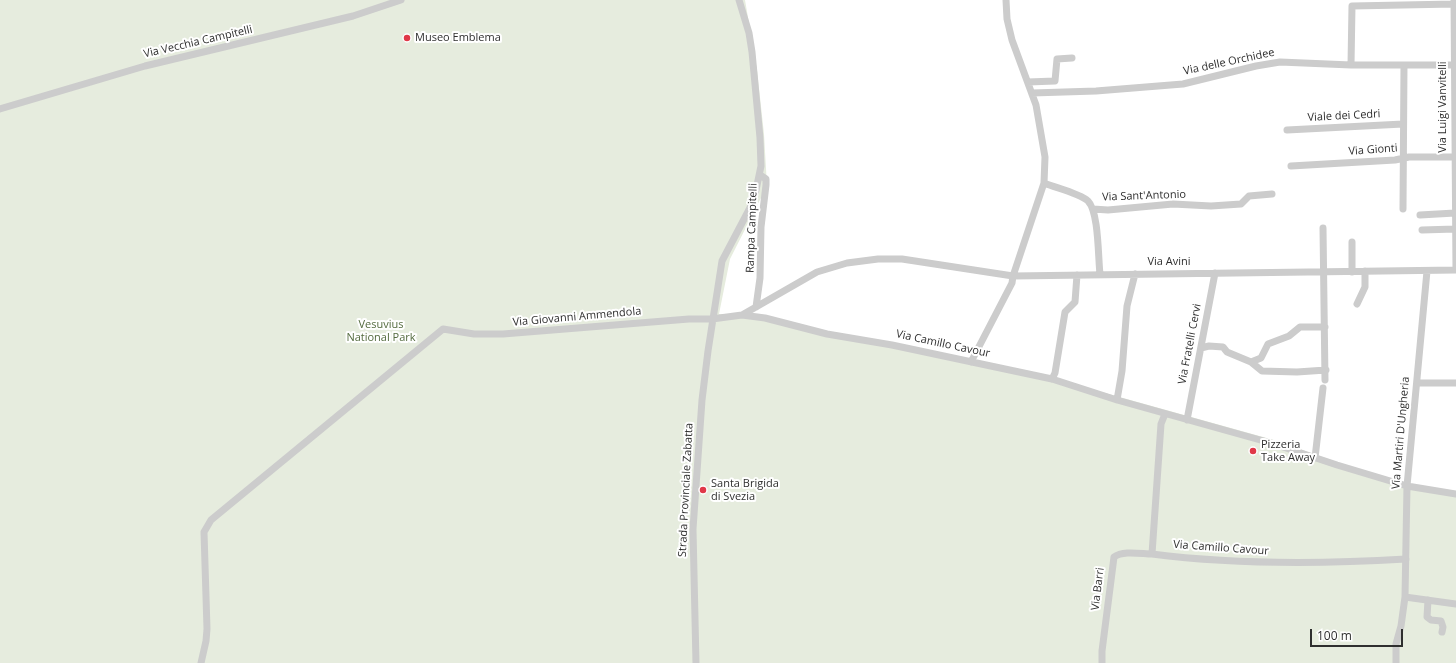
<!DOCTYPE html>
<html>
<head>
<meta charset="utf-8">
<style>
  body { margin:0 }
  #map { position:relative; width:1456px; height:663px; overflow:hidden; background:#fff; font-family:"Open Sans",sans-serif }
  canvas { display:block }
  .scale { position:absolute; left:1310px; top:629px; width:93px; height:18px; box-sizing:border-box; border:2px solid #2f2f2f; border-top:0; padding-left:5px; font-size:12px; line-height:14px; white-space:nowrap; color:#2f2f2f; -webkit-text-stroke:3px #fff; paint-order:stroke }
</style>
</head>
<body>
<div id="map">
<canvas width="1456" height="663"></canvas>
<div class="scale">100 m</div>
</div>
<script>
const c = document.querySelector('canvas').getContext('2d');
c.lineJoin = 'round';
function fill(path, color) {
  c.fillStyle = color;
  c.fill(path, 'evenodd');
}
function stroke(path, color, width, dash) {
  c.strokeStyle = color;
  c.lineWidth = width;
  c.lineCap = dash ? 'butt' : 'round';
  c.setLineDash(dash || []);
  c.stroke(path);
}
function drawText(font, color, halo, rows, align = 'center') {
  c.font = font + ' "Open Sans",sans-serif';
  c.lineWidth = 4;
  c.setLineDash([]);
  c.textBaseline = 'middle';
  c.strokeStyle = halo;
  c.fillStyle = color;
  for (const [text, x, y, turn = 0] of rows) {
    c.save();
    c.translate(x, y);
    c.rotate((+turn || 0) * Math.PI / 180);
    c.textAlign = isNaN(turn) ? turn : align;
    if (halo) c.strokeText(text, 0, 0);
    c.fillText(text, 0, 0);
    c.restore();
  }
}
const green = new Path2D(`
  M0,0H745L757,70L764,134L767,186L730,259L719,314L760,315L799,326L1037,374L1281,442L1340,464L1403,483L1456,491V663H0Z`);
const minor = new Path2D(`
  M1454,0L1456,270
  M1351,65L1352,6L1454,4
  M1028,82L1055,81L1057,59L1072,58
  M1032,93L1096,91L1183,84L1256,66L1280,62L1351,65H1454
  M0,109L145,66L353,16L401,0
  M1287,130L1403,124
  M1291,166L1395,160L1409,157H1456
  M1044,183C1056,188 1079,193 1088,201C1099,212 1098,258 1100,274
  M1093,209L1108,210L1173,204L1211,206L1241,204L1249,196L1272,194
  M1403,209L1404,65
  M1420,215L1455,213
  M1323,228L1325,380
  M1422,230L1455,229
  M1352,272V242
  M1357,304L1365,287V271
  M756,307L760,278L761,227L766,185V179L760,175
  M742,315L817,272L847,263L878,259H902L1013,276L1456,270
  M1201,348L1209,346L1223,347L1227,352L1251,362L1262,371L1297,372L1326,370
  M971,362L1012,283L1013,276L1044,183L1045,157L1036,105L1012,40L1007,19L1006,0
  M1251,362L1261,358L1268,344L1289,336L1300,327H1325
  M1052,379L1055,373L1065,312L1075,302L1077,275
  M1417,383H1456
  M1117,400L1122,371L1127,306L1135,274
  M1165,414L1161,424L1152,554C1237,565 1321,564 1406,559
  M1187,420L1215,273
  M1315,458L1323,388
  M1405,597L1456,604
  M1428,600L1427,617L1431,620L1441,621L1443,627L1442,632
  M201,663L206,641L207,629L204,532L211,520L443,329L474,334H503L689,319H712L742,315L765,318L827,334L892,345L1052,379L1117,400L1271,443L1337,465L1407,486L1456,494
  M696,663L693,529L702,400L708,351L722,261L752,204L756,190L761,166L760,138L752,52L749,33L739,0
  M1102,663V651L1114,557C1123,550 1142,554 1152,554
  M1396,663V644L1401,626L1405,597L1407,486L1427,271`);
const markers = [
  [407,38,4,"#e03848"],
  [1253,451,4,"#e03848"],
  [703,490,4,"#e03848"]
];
const poiNames = [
  ["Museo Emblema",415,38],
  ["Pizzeria",1261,445],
  ["Take Away",1261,458],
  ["Santa Brigida",711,484],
  ["di Svezia",711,497]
];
const streetNames = [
  ["Via Vecchia Campitelli",198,42,-13],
  ["Via delle Orchidee",1229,62,-12],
  ["Via Luigi Vanvitelli",1443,107,-90],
  ["Viale dei Cedri",1344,116,-3],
  ["Via Gionti",1373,150,-4],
  ["Via Sant'Antonio",1144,196,-2],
  ["Rampa Campitelli",752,228,-88],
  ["Via Avini",1169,262],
  ["Via Giovanni Ammendola",577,317,-5],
  ["Via Camillo Cavour",943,344,12],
  ["Via Fratelli Cervi",1190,344,-79],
  ["Via Martiri D'Ungheria",1401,433,-85],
  ["Strada Provinciale Zabatta",686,490,-87],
  ["Via Camillo Cavour",1221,548,4],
  ["Via Barri",1098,589,-83]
];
const parkNames = [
  ["Vesuvius",381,325],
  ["National Park",381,338]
];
fill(green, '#e6ecde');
stroke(minor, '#ccc', 7);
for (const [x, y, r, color] of markers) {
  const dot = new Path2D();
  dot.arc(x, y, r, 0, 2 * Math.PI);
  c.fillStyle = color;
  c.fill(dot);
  stroke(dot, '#fff', 1.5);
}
drawText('11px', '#2f2f2f', '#fff', poiNames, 'left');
drawText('11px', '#2f2f2f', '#fff', streetNames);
drawText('11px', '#536a3e', '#fff', parkNames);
</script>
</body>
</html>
